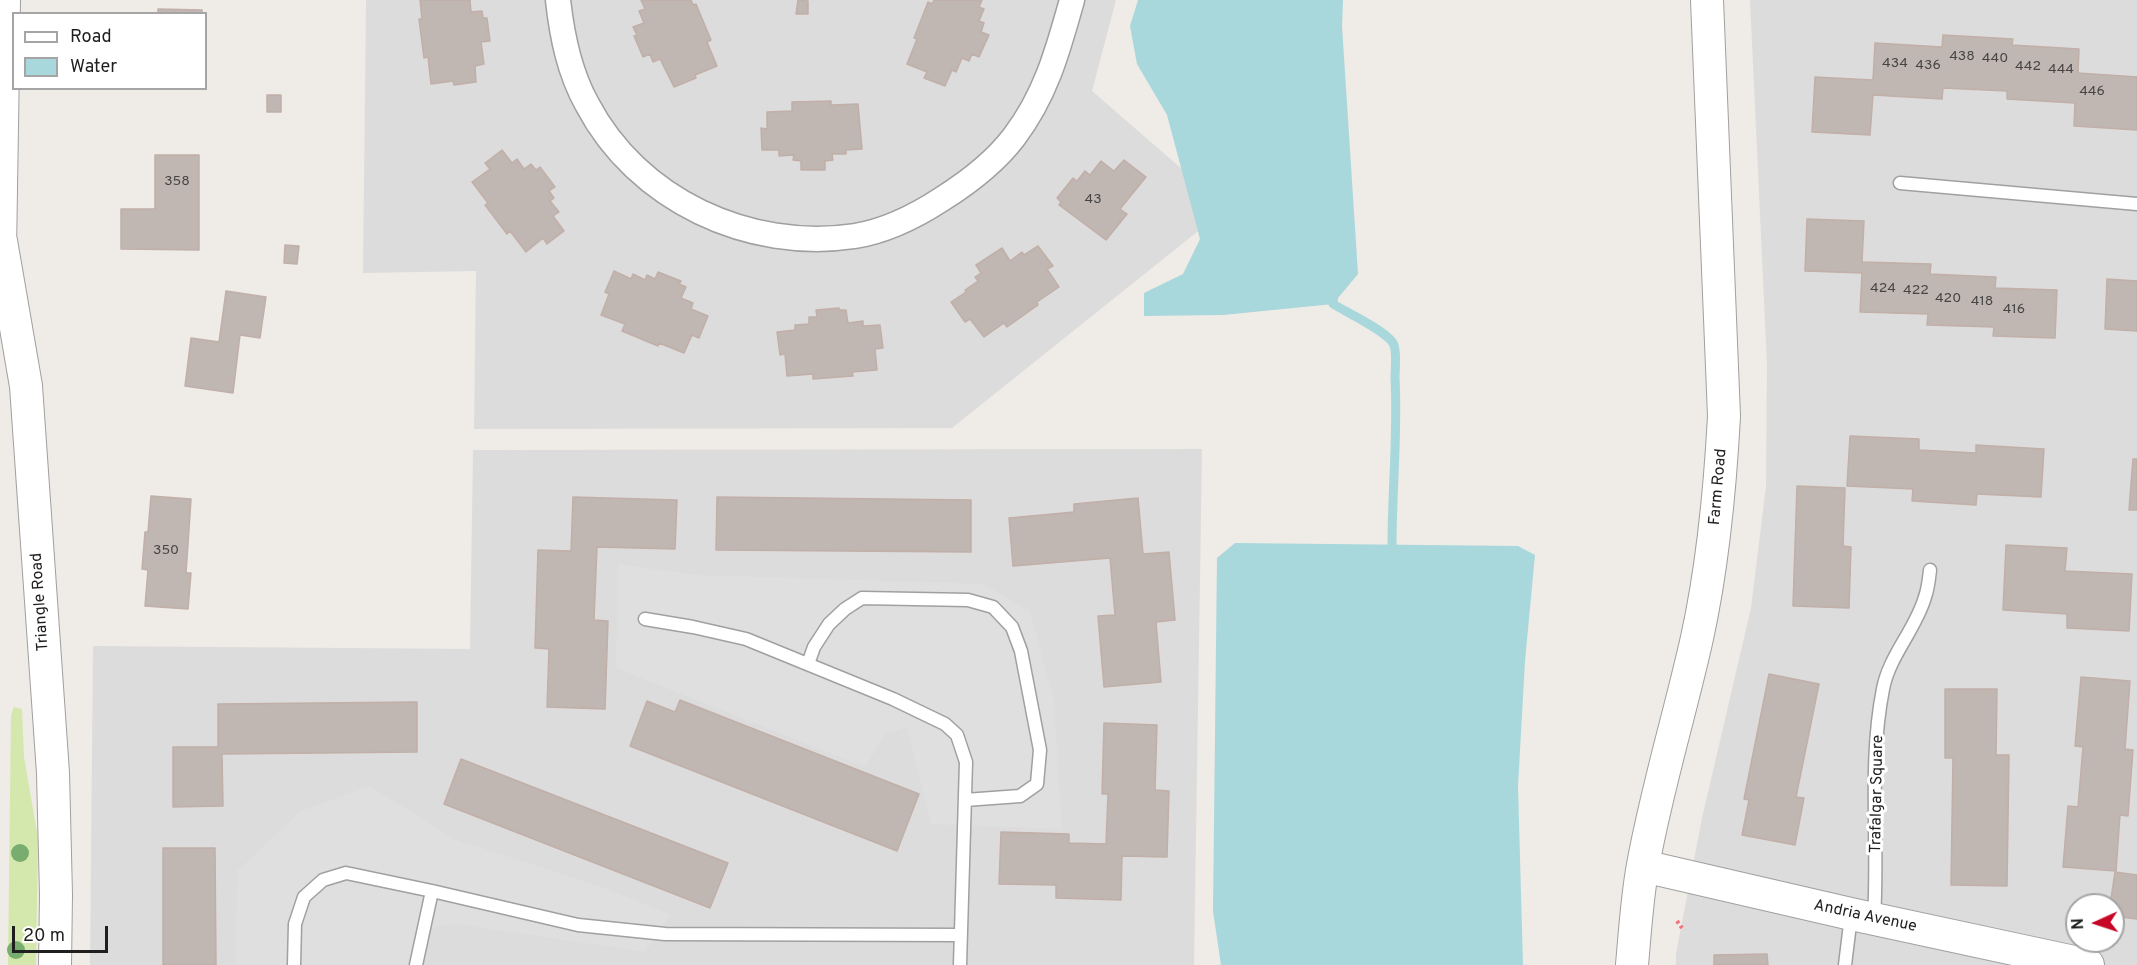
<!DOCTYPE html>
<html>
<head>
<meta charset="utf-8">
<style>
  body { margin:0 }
  #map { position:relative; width:2137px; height:965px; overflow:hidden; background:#efebe6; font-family:Overpass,sans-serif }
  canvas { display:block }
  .legend { position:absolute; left:12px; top:12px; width:195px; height:78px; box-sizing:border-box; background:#fff; border:2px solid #a5a5a5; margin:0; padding:8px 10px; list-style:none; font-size:18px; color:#1f1f1f }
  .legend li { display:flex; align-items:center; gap:12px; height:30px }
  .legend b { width:30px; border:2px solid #a5a5a5 }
  .north { position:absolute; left:2065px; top:893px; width:60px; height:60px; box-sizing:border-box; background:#fff; border:2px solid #a5a5a5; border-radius:50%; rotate:267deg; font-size:16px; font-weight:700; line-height:24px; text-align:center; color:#1f1f1f }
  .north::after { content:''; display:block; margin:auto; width:21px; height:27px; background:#c70726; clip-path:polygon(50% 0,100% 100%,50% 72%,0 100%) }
  .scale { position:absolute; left:12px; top:926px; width:96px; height:27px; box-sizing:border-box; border:3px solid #1f1f1f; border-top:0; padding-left:8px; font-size:18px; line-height:21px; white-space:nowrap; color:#1f1f1f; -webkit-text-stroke:4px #fff; paint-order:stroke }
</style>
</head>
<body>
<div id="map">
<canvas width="2137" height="965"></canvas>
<ul class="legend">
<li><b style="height:8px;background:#fff"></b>Road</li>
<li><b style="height:16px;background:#a8d8dc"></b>Water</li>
</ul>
<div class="north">N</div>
<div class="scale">20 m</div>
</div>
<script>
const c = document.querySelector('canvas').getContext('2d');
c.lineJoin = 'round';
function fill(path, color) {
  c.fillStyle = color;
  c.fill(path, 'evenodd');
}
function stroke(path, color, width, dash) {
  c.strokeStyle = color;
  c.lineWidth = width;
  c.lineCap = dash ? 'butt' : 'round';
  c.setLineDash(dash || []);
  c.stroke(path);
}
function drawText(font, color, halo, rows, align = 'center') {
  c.font = font + ' Overpass,sans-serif';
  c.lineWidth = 6;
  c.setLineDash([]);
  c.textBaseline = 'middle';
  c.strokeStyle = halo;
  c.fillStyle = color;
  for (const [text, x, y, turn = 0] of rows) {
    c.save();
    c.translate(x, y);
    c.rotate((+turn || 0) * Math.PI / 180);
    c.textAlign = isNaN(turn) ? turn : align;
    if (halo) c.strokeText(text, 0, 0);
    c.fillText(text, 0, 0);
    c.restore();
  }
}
const residential = new Path2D(`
  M366,0H1116L1092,91L1227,208L952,428L474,429L476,271L363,273Z
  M1750,0H2137V965H1676V954L1702,818L1751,608L1766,486L1767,365ZM2077,905H2113V941H2077Z
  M1202,449L1194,965H90L93,646L470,649L473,450Z`);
const grass = new Path2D(`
  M14,707L22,709L24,757L38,838L36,965H8L11,715Z`);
const parking = new Path2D(`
  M618,564L695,575L983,584L1030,611L1054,700L1062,829L931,824L907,727L886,734L865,767L616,668Z
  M370,786L454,839L602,887L671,915L645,952L453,923L415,932L408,965H236L237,871L301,811Z`);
const water = new Path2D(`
  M1138,0H1343L1342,26L1358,274L1333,304L1223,315L1144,316V293L1183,274L1200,239L1167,115L1137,64L1130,26Z
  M1235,543L1518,546L1535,555L1525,661L1518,786L1523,965H1221L1213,911L1217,558Z`);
const stream = new Path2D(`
  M1334,292L1333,304C1346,312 1389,332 1394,345C1397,354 1395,369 1395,378C1398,434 1392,489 1392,545`);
const building = new Path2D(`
  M420,0H470L471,12L482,11L483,18H487L490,41L481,42L484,64L475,66L476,82L454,85L453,81L431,84L428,57L424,58L419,19H422Z
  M641,0H691L693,5L696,4L711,40L707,42L717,66L695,75L696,78L674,87L660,59L653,62L650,54L643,57L634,36L637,35L633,27L644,23L639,11L645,9Z
  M798,0L808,1V14H796Z
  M934,0H982L979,7L984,9L979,21L984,23L981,32L989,35L979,57L972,54L969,61L962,58L956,72L952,70L945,86L924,78L927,72L907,64L917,39L914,38L928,2L932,4Z
  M158,9L202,10V14H158Z
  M1943,35L2013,39L2012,45L2079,49L2078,73L2137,77V130L2074,126L2075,103L2007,99V91L1943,88L1942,99L1873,95L1870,135L1812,132L1815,77L1873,80L1875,43L1942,47Z
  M267,95H281V112H267Z
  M831,101V105L858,104L862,149L846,150V154H832L833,160L825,161V170H801V161L793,160L794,155L779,156V150H762L761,128L767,129V112L792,111V102Z
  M502,150L512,163L517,159L524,169L531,164L536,170L540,167L555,187L549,191L554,198L550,201L559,212L553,216L564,231L547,244L543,238L526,252L510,231L507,234L485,205L488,203L472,182L490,169L485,163Z
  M155,155H199V250L121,249V209H155Z
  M1124,160L1146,177L1120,209L1127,214L1106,240L1059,205L1061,202L1057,198L1073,178L1077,181L1085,171L1090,175L1101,161L1114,171Z
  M1807,219L1864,221L1862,262L1931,264L1930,274L1996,277L1995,288L2057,290L2055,338L1993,336L1994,327L1927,325L1928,314L1860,312L1862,273L1805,271Z
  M285,245L299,246L297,264L284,263Z
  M1038,246L1053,266L1047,269L1059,287L1037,302L1038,305L1007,327L1004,323L984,337L970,319L965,322L951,302L966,292L965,290L978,281L975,277L981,273L976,265L1002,248L1010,261L1022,252L1024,255Z
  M614,271L631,279L633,274L645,280L647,275L655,279L658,272L681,281L679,284L686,287L681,298L693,303L691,309L708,316L699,338L692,335L684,353L659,343L658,346L622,331L625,324L601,315L609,294L605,292Z
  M2107,279L2137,281V331L2105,329Z
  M226,291L266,297L260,338L240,335L233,393L185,386L191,338L219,342Z
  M839,308L840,310H846L848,323L863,321V326L880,325L883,348L875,349L877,370L852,372L853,376L813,379V374L787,376L785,354L780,355L777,332L795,330V325L809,324V317H817L816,310Z
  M1850,436L1919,439V450L1976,453V445L2044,449L2041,497L1977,494L1976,505L1912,501L1913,489L1847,486Z
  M2133,459H2137V510H2129Z
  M1797,486L1845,488L1843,546L1851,547L1849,608L1793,606Z
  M151,496L191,499L186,573H191L188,609L145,606L148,570L142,569L145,532H148Z
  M573,497L677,500L675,549L597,547L594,620L608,621L605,709L547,707L549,649L535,648L538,550L571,551Z
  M717,497L971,500V552L716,550Z
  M1138,498L1143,554L1169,552L1175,620L1156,622L1161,682L1104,687L1098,616L1115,615L1110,558L1013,566L1009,518L1074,512V504Z
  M2006,545L2067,548L2065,571L2132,574L2129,631L2067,628V614L2003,610Z
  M1769,674L1819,684L1796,797L1804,798L1795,845L1742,835L1749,800L1744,799Z
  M2081,677L2130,681L2125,749L2133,750L2128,816L2120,815L2116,871L2063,867L2068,806L2078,807L2083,747L2075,746Z
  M1945,689H1997L1996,755H2009L2007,886L1951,885L1953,758H1945Z
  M680,700L919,794L897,851L630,746L647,701L675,712Z
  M417,702V752L222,754L223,806L173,807V747H218V704Z
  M1104,723L1157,725L1155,790L1169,791L1167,857L1122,856L1121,900L1056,898V885L999,884L1001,832L1069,834V843L1106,844L1108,794H1102Z
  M461,759L728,863L710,908L444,804Z
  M163,848H215L216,965H163Z
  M2115,872L2137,875V919L2113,916V905H2110Z
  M1767,954L1768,965H1714V955Z`);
const path = new Path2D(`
  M1677,921L1682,928`);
const service = new Path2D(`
  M1900,183L2137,204
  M645,619L693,627L746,639L893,699L945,724L957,735L966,762L960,965
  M808,664L814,647L829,624L845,609L862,598L968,600L993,607L1012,627L1021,651L1040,750L1037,784L1020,796L965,800
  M432,891L578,925L665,934L960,935
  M1874,918C1879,842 1868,764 1883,689C1889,656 1916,629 1925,597C1928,589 1929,579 1930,570
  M294,965L295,924L304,897L323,880L346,873L432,891L416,965
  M1845,965L1851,916`);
const minor = new Path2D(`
  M558,0C562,36 569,72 587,104C637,200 749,252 855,236C886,231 916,216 942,199C969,182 995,162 1014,137C1046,95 1058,50 1072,0`);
const tertiary = new Path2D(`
  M1,241L26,386L53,773L56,895L55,965
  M0,252L4,0
  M1643,866L1851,914L2088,965
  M1632,965C1635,932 1637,897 1643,865C1657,788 1680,714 1697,638C1713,565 1720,491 1724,416L1707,0`);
const trees = [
  [20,853],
  [16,950]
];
const numberNames = [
  ["438",1962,57],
  ["440",1995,59],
  ["434",1895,64],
  ["436",1928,66],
  ["442",2028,67],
  ["444",2061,70],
  ["446",2092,92],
  ["358",177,182],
  ["43",1093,200],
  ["424",1883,289],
  ["422",1916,291],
  ["420",1948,299],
  ["418",1982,302],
  ["416",2014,310],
  ["350",166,551]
];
const streetNames = [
  ["Farm Road",1719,487,-85],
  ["Triangle Road",41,602,-94],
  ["Trafalgar Square",1878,794,-89],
  ["Andria Avenue",1865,917,12]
];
fill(residential, '#dddcdc');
fill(grass, '#d4e8ad');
fill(parking, '#dfdfdf');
fill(water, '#a8d8dc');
stroke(stream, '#a8d8dc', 9);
fill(building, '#c0b6b2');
stroke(building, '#c1afa8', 1.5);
stroke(service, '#a0a0a0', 15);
stroke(minor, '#a0a0a0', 27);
stroke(tertiary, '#a0a0a0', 34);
stroke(path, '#f57179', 4, [3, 3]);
stroke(service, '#fff', 12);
stroke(minor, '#fff', 24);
stroke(tertiary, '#fff', 32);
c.fillStyle = '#79ad70';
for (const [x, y] of trees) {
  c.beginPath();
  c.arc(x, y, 9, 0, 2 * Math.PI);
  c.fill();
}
drawText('14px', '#474544', null, numberNames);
drawText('16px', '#1f1f1f', '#fff', streetNames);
</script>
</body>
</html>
